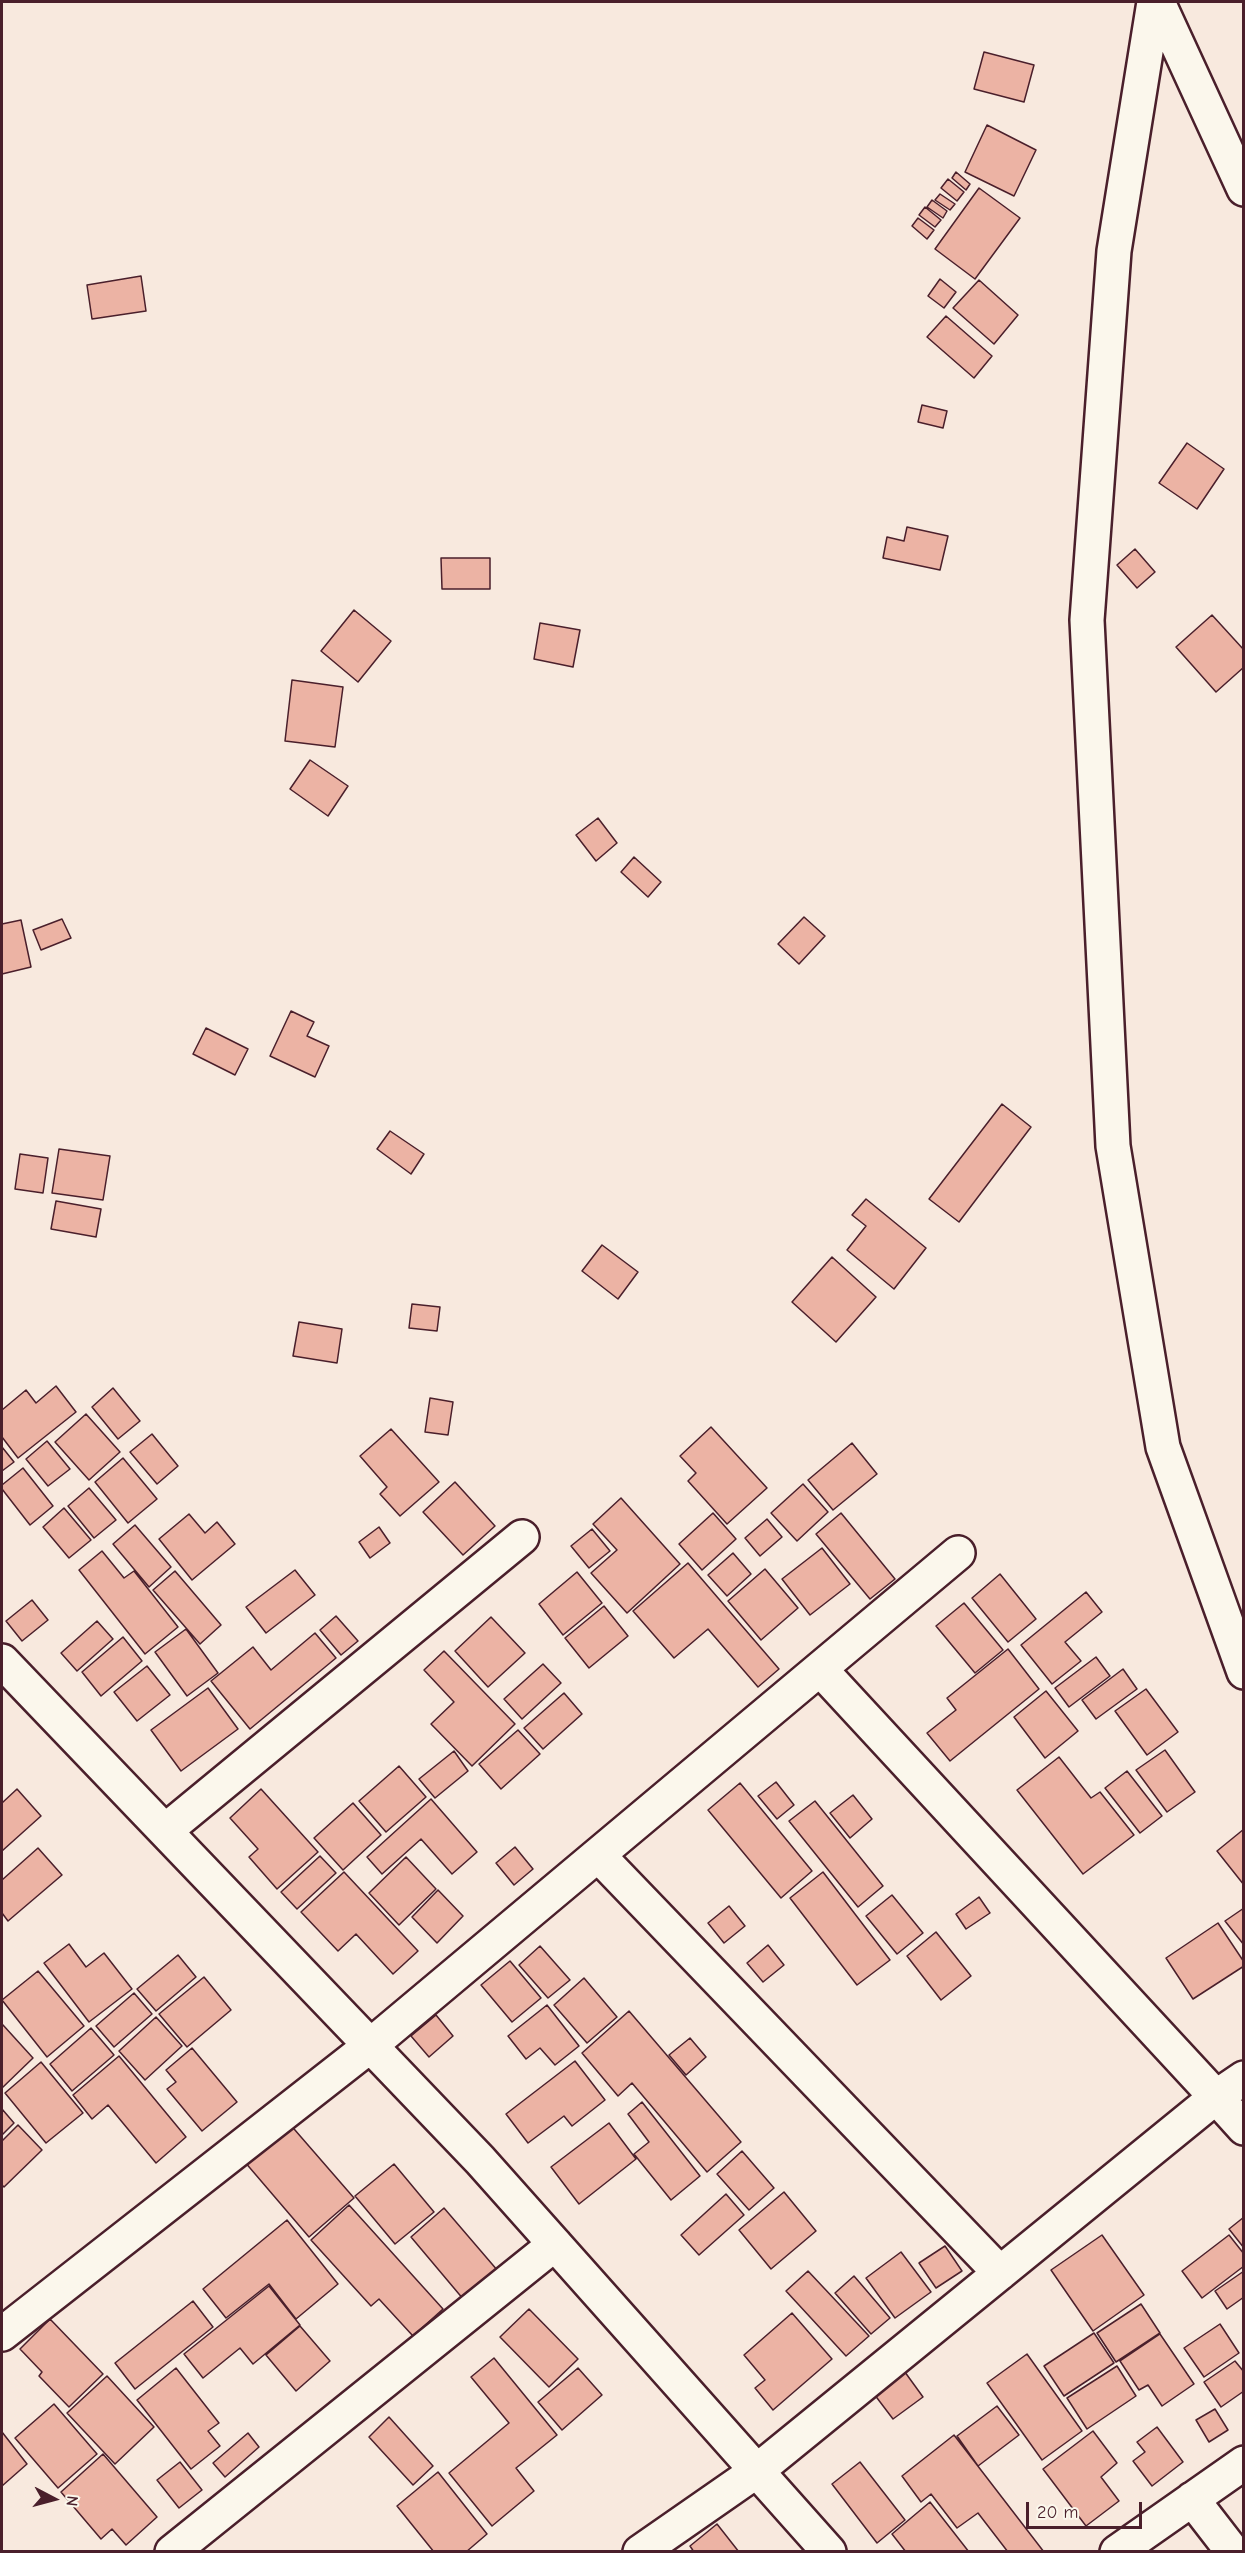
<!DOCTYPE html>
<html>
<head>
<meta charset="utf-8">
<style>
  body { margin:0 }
  #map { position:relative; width:1245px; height:2553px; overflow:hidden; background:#f8e9de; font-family:"Comic Neue",sans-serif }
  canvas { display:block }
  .frame { position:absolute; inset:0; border:3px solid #4a1f2b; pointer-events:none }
  .north { position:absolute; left:24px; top:2469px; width:60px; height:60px; -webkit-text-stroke:4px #fbf7ec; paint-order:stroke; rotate:96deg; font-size:16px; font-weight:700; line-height:24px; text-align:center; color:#4a1f2b }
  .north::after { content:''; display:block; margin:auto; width:21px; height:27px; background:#4a1f2b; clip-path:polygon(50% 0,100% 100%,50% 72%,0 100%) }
  .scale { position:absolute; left:1026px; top:2502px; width:116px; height:27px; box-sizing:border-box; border:3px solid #4a1f2b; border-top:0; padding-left:8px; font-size:18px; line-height:21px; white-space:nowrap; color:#4a1f2b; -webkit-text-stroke:4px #fbf7ec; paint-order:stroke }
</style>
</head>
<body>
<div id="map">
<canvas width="1245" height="2553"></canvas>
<div class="frame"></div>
<div class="north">N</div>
<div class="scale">20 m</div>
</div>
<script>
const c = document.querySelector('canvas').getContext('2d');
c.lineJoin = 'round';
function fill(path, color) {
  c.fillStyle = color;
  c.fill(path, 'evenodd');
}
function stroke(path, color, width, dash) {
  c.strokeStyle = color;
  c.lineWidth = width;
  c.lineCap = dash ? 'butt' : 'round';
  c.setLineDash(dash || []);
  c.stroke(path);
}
const building = new Path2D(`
  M984,52L1034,65L1024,102L974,89Z
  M987,125L1036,150L1014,196L965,172Z
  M956,172L970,184L966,190L952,178Z
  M948,179L964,192L957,201L941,188Z
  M979,188L1020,218L975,279L935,249Z
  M940,194L955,204L950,210L935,200Z
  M932,200L947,211L943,218L927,207Z
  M925,207L941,220L935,227L919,215Z
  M918,218L934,230L927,239L912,226Z
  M141,276L146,311L92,319L87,285Z
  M940,279L956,292L944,308L928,296Z
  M979,280L1018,315L994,344L953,308Z
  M946,316L992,356L974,378L927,337Z
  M922,405L947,411L943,428L918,422Z
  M1187,443L1224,469L1197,509L1159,483Z
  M907,527L948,536L940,570L883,558L887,537L904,541Z
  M1135,549L1155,572L1137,588L1117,565Z
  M441,558H490V589H442Z
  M354,610L391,641L358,682L321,651Z
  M1212,615L1244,650V667L1216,692L1176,647Z
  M540,623L580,630L573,667L534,659Z
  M292,680L343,687L335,747L285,741Z
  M310,760L348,786L328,816L290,789Z
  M598,818L617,843L596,861L576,835Z
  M634,857L661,882L648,897L621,872Z
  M804,917L825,936L799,964L778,944Z
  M62,919L71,938L41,950L33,930Z
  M21,920L31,967L2,974V924Z
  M291,1011L314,1022L307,1036L329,1046L315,1077L270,1056Z
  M206,1028L248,1049L235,1075L193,1054Z
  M1002,1104L1031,1127L959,1222L929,1199Z
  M390,1131L424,1154L411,1174L377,1149Z
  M59,1149L110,1156L103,1200L52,1193Z
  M20,1154L48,1158L43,1193L15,1189Z
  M866,1199L926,1248L894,1289L847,1250L866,1226L852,1215Z
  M56,1201L101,1209L96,1237L51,1229Z
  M602,1245L638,1272L618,1299L582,1271Z
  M832,1257L876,1297L836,1342L792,1302Z
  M412,1304L440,1307L437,1331L409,1328Z
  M299,1322L342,1329L337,1363L293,1356Z
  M56,1386L76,1412L18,1458L2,1437V1410L26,1390L36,1403Z
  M113,1388L140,1421L118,1439L92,1407Z
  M430,1398L453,1402L448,1435L425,1432Z
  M86,1414L120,1452L89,1480L55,1442Z
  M711,1427L767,1488L727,1524L688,1481L696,1473L680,1456Z
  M391,1429L439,1482L400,1516L380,1494L387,1487L360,1456Z
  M152,1434L178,1466L157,1484L130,1452Z
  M47,1441L70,1469L48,1486L26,1459Z
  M852,1443L877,1474L833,1510L808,1480Z
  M2,1447L14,1462L2,1471Z
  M123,1458L157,1499L128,1523L95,1482Z
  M23,1468L53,1506L30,1525L2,1489V1485Z
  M455,1482L495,1526L463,1555L423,1512Z
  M803,1484L828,1512L797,1541L771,1513Z
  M89,1488L116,1520L94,1538L68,1506Z
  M621,1498L680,1564L627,1613L591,1573L617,1550L593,1524Z
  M64,1508L91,1540L69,1558L43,1527Z
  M713,1513L736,1539L702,1570L679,1544Z
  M841,1513L895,1579L870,1599L816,1534Z
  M189,1514L205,1533L217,1522L235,1544L192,1580L159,1539Z
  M767,1519L782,1537L760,1556L745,1538Z
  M135,1525L171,1567L149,1587L113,1544Z
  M379,1527L390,1543L370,1558L359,1542Z
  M592,1529L610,1551L589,1568L571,1546Z
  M822,1548L850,1584L810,1615L782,1579Z
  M102,1551L124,1578L134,1571L178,1627L145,1654L79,1570Z
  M733,1553L751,1574L727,1596L708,1575Z
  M688,1563L779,1669L758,1687L708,1629L674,1658L633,1611Z
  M765,1569L798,1608L761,1640L728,1601Z
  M295,1570L315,1595L266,1633L246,1607Z
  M175,1571L221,1625L200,1644L153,1590Z
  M577,1572L602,1603L563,1635L539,1604Z
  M1000,1574L1036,1619L1008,1642L972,1598Z
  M1086,1592L1102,1612L1065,1642L1081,1661L1052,1684L1021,1645Z
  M32,1600L48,1620L22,1641L6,1621Z
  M964,1603L1003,1650L975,1673L936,1626Z
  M604,1606L628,1636L589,1668L565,1638Z
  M336,1616L358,1641L341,1655L320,1630Z
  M491,1617L525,1653L488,1687L455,1651Z
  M97,1621L113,1639L77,1671L61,1653Z
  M186,1629L218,1673L187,1696L155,1652Z
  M315,1633L336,1658L250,1729L211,1681L253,1647L271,1670Z
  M123,1637L142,1661L101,1696L82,1672Z
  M1008,1649L1039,1689L950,1761L927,1733L956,1710L947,1698Z
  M444,1651L515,1724L472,1766L431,1724L454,1702L424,1670Z
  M1096,1657L1110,1676L1069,1707L1055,1688Z
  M543,1664L561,1683L522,1719L504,1699Z
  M147,1666L170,1695L137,1721L114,1692Z
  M1123,1669L1137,1689L1096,1719L1082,1700Z
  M208,1688L238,1729L181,1771L151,1730Z
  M1146,1689L1178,1732L1147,1755L1115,1711Z
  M1046,1691L1078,1731L1045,1758L1014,1717Z
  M564,1693L582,1714L543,1749L524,1728Z
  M518,1730L540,1754L501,1789L479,1764Z
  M1165,1750L1195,1792L1167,1812L1136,1770Z
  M454,1751L468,1771L435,1798L419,1779Z
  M1059,1757L1091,1798L1100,1792L1134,1835L1083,1874L1017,1790Z
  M399,1766L426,1797L386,1832L359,1801Z
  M1127,1771L1162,1816L1140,1833L1105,1788Z
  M776,1782L794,1805L777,1819L758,1796Z
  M740,1783L812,1871L781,1898L708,1810Z
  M17,1789L41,1816L2,1851V1803Z
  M261,1789L318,1852L277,1889L249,1857L258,1849L230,1818Z
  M853,1795L872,1819L850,1838L830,1813Z
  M431,1799L477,1852L452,1874L421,1839L382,1874L367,1857Z
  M815,1801L883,1886L858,1907L789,1821Z
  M353,1803L381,1835L343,1870L314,1838Z
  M1244,1829V1885L1217,1851Z
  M515,1847L533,1869L514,1885L496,1863Z
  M38,1848L62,1875L8,1921L2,1913V1880Z
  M320,1856L336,1873L297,1909L281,1892Z
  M406,1857L436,1889L399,1925L369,1893Z
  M344,1872L418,1951L393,1974L356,1934L338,1951L301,1912Z
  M823,1872L890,1960L857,1985L790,1898Z
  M438,1890L463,1916L437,1943L412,1917Z
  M892,1895L923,1933L897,1954L866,1916Z
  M979,1897L990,1913L966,1929L956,1914Z
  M729,1906L745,1926L724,1943L708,1923Z
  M1244,1908V1945L1225,1921Z
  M1218,1923L1244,1962V1966L1193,1999L1166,1958Z
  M936,1932L971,1976L941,2000L907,1956Z
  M69,1944L86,1967L104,1953L132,1989L89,2022L44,1963Z
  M768,1945L784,1965L763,1982L747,1963Z
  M540,1946L570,1980L548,1998L519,1965Z
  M178,1955L196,1977L156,2011L137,1989Z
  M510,1961L541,1998L512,2022L481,1985Z
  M38,1971L84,2026L47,2057L2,2000Z
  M204,1977L231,2010L187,2047L159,2014Z
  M584,1978L617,2017L587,2043L554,2005Z
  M134,1993L152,2014L114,2047L96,2026Z
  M547,2005L579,2046L555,2065L540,2048L526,2059L508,2036Z
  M629,2011L741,2142L707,2172L632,2083L618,2096L582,2053Z
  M436,2015L453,2036L429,2057L411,2036Z
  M156,2017L182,2046L145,2080L119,2051Z
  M3,2025L33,2058L2,2088V2027Z
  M91,2028L114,2055L72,2091L50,2064Z
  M690,2038L706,2057L686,2075L669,2055Z
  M192,2048L237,2102L202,2131L167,2089L176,2082L166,2070Z
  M119,2056L186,2137L156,2163L108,2105L92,2119L73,2095Z
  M575,2061L605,2100L572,2126L564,2116L528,2143L506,2114Z
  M41,2062L83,2113L46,2143L5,2093Z
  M642,2102L700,2176L671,2200L634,2154L649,2142L628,2114Z
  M2,2109L14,2123L2,2135Z
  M288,2122L354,2198L309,2237L244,2161Z
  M609,2123L636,2159L579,2204L551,2167Z
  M18,2125L42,2150L4,2187L2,2185V2141Z
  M742,2151L774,2188L749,2210L717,2174Z
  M394,2164L434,2212L395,2244L355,2196Z
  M784,2192L816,2231L771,2269L739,2230Z
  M726,2194L744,2215L699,2255L681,2235Z
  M349,2205L443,2309L413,2336L379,2299L371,2306L311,2240Z
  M444,2208L498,2271L464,2300L411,2237Z
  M1244,2217V2248L1229,2229Z
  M287,2220L338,2284L296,2319L269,2284L226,2318L203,2289Z
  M1102,2235L1144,2295L1093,2331L1051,2270Z
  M1229,2235L1244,2254V2266L1202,2298L1182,2271Z
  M945,2246L962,2271L936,2288L919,2263Z
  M901,2252L931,2292L895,2318L866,2278Z
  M808,2271L869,2336L846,2356L786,2291Z
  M1244,2271V2297L1227,2309L1215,2291Z
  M854,2276L890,2318L871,2334L835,2293Z
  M269,2286L300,2325L253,2364L240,2348L203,2378L184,2354Z
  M193,2301L213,2327L135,2389L115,2363Z
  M1141,2304L1160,2333L1116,2362L1097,2333Z
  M529,2309L578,2359L549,2387L500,2337Z
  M792,2313L832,2359L773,2410L755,2388L765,2380L744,2355Z
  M50,2319L103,2374L69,2407L39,2376L42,2372L20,2349Z
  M1220,2324L1239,2353L1204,2377L1184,2348Z
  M300,2326L330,2361L296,2391L266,2355Z
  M1094,2333L1114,2363L1064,2396L1044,2366Z
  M1160,2334L1194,2384L1162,2406L1148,2385L1139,2390L1120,2361Z
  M1027,2354L1082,2431L1042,2460L987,2383Z
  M494,2358L557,2435L516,2468L534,2491L492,2526L449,2473L509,2423L471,2377Z
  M1235,2361L1244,2372V2391L1221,2407L1204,2382Z
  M1117,2366L1136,2396L1087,2429L1067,2398Z
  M176,2368L219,2423L208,2431L220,2446L191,2469L137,2400Z
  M578,2368L602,2395L562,2430L538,2402Z
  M902,2368L923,2397L893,2419L871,2390Z
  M107,2376L154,2427L115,2464L67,2413Z
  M54,2404L97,2454L58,2488L15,2438Z
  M997,2406L1019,2435L978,2466L957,2436Z
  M1215,2409L1228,2430L1209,2442L1196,2420Z
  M389,2417L433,2466L413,2485L369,2437Z
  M1157,2427L1183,2462L1152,2486L1133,2461L1145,2452L1137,2442Z
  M1093,2431L1117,2463L1101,2477L1119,2501L1086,2526L1043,2469Z
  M2,2432L27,2464L2,2486Z
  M248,2433L259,2447L225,2477L213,2463Z
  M954,2435L1044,2552H1008L978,2513L957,2528L931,2494L921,2502L902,2476Z
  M103,2454L157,2517L126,2545L112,2529L101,2539L61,2492Z
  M180,2462L202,2490L179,2508L157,2480Z
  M860,2462L905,2520L877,2543L832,2484Z
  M438,2472L487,2534L466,2552H434L397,2506Z
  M930,2502L969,2552H906L892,2534Z
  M717,2524L739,2552H694L690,2546Z`);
const minor = new Path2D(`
  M1154,2L1114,251L1087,620L1113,1146L1163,1447L1244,1672
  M1158,2L1244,189
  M2,1661L480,2160L829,2552
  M165,1831L522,1537
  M598,1855L1000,2273
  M1244,2078L1216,2097L1244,2128
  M2,2334L371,2045L958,1553
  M1192,2499L1233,2552
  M172,2552L555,2244
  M640,2552L758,2470L1216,2097L820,1669
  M1117,2552L1244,2463`);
fill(building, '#ecb3a4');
stroke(building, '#4a1f2b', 1.5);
stroke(minor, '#4a1f2b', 38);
stroke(minor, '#fbf7ec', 33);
</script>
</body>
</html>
